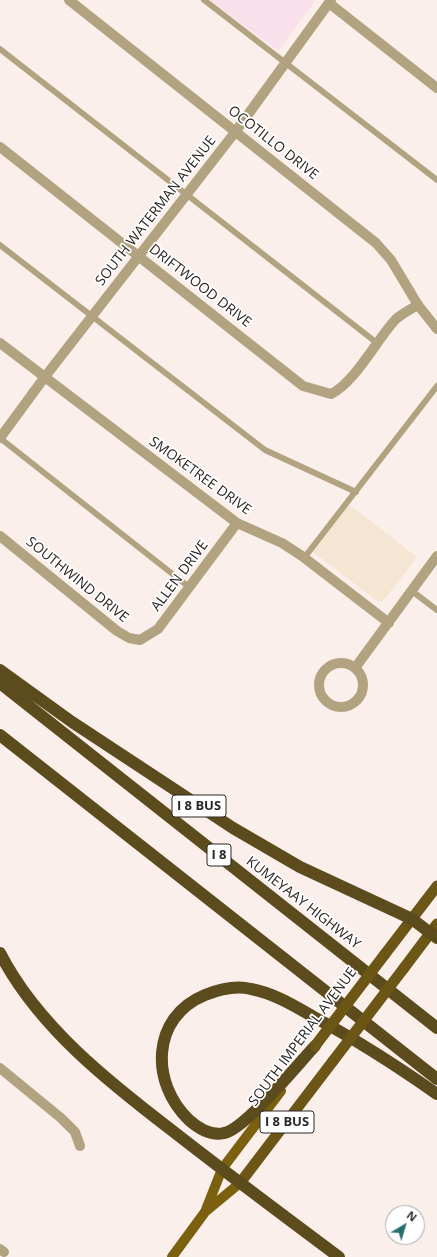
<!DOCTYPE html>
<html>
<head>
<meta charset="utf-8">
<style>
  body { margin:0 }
  #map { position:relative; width:437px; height:1257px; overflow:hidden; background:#fbefeb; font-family:"Open Sans",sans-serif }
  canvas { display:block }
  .north { position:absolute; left:385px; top:1205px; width:40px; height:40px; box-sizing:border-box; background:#fff; border:1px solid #aaa9a8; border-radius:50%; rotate:38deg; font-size:11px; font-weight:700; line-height:16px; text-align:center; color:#2b2725 }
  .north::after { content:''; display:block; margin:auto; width:14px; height:18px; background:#26706b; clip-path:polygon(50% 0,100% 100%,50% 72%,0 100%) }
</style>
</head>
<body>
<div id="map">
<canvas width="437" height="1257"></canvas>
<div class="north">N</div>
</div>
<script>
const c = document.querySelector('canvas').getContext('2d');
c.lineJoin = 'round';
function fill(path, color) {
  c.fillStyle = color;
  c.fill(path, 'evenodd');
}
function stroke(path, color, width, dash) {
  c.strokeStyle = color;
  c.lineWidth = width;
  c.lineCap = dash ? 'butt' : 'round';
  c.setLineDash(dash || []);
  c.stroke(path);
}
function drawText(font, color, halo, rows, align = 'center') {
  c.font = font + ' "Open Sans",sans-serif';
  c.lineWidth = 3.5;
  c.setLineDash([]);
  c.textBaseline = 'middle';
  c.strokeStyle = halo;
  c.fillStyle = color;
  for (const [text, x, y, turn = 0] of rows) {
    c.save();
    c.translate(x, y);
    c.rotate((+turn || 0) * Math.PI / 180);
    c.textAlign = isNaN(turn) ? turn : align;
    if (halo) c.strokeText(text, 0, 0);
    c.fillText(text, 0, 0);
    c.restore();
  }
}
const commercial = new Path2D(`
  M347,503L417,557L383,601H377L310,550Z`);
const education = new Path2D(`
  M210,0H316L278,51Z`);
const service = new Path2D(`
  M204,0L437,180
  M0,49L377,343
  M0,245L265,450L356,492
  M0,438L189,587
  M304,558L437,386
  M412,591L437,610`);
const minor = new Path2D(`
  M329,3L437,88
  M0,147L303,386L331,394C355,382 376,341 395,320C401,314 411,309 418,305
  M0,343L237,523L282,543L302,556L389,623
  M0,438L44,378L236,131L331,0
  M0,536L117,631L129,638L140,640L158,629L237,523
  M319 685a22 22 0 1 1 44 0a22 22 0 1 1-44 0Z
  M355,668L437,556
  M0,1068L61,1118L75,1132L80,1146
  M0,1249L4,1252`);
const tertiary = new Path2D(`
  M69,0L376,243L391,260L418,305L437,329`);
const primary = new Path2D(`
  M205,1212L222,1169L281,1091
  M172,1257L205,1212L240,1183`);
const trunk = new Path2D(`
  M385,954L437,886
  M404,968L437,924
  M240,1183L333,1061`);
const motorway = new Path2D(`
  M0,670L72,722L233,828L300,867L412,919L437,938
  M0,683L437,1028
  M0,735L437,1079
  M0,953C38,1027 110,1083 174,1132C229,1175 284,1216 339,1257
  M315,1046C298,1064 245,1129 224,1133C211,1136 198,1128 189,1120C150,1083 151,1017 205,995C220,989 235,985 251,989C273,993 293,1005 312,1016C355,1039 397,1066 437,1094`);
const trunkBridge = new Path2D(`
  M315,1046L385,954
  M333,1061L404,968`);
const shields = [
  [199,806,54],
  [219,855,24],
  [287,1122,54]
];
const shieldNames = [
  ["I 8 BUS",199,806],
  ["I 8",219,855],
  ["I 8 BUS",287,1122]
];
const streetNames = [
  ["OCOTILLO DRIVE",273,143,38],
  ["SOUTH WATERMAN AVENUE",156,211,-52],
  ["DRIFTWOOD DRIVE",200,286,38],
  ["SMOKETREE DRIVE",200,476,36],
  ["ALLEN DRIVE",180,576,-53],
  ["SOUTHWIND DRIVE",77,580,39],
  ["KUMEYAAY HIGHWAY",303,903,38],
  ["SOUTH IMPERIAL AVENUE",303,1037,-53]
];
fill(commercial, '#f5e5d3');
fill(education, '#f9e0eb');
stroke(service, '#b1a37f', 6);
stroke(minor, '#b1a37f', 10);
stroke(tertiary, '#b1a37f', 10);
stroke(primary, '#7a600f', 10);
stroke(trunk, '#6b5616', 11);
stroke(motorway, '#5c4b1c', 12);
stroke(trunkBridge, '#6b5616', 11);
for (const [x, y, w] of shields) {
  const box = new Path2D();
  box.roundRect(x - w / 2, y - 11, w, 22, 3);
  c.fillStyle = '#fff';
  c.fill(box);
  stroke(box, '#2b2725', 1);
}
drawText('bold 13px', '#2b2725', null, shieldNames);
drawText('14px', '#2b2725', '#fff', streetNames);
</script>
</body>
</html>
